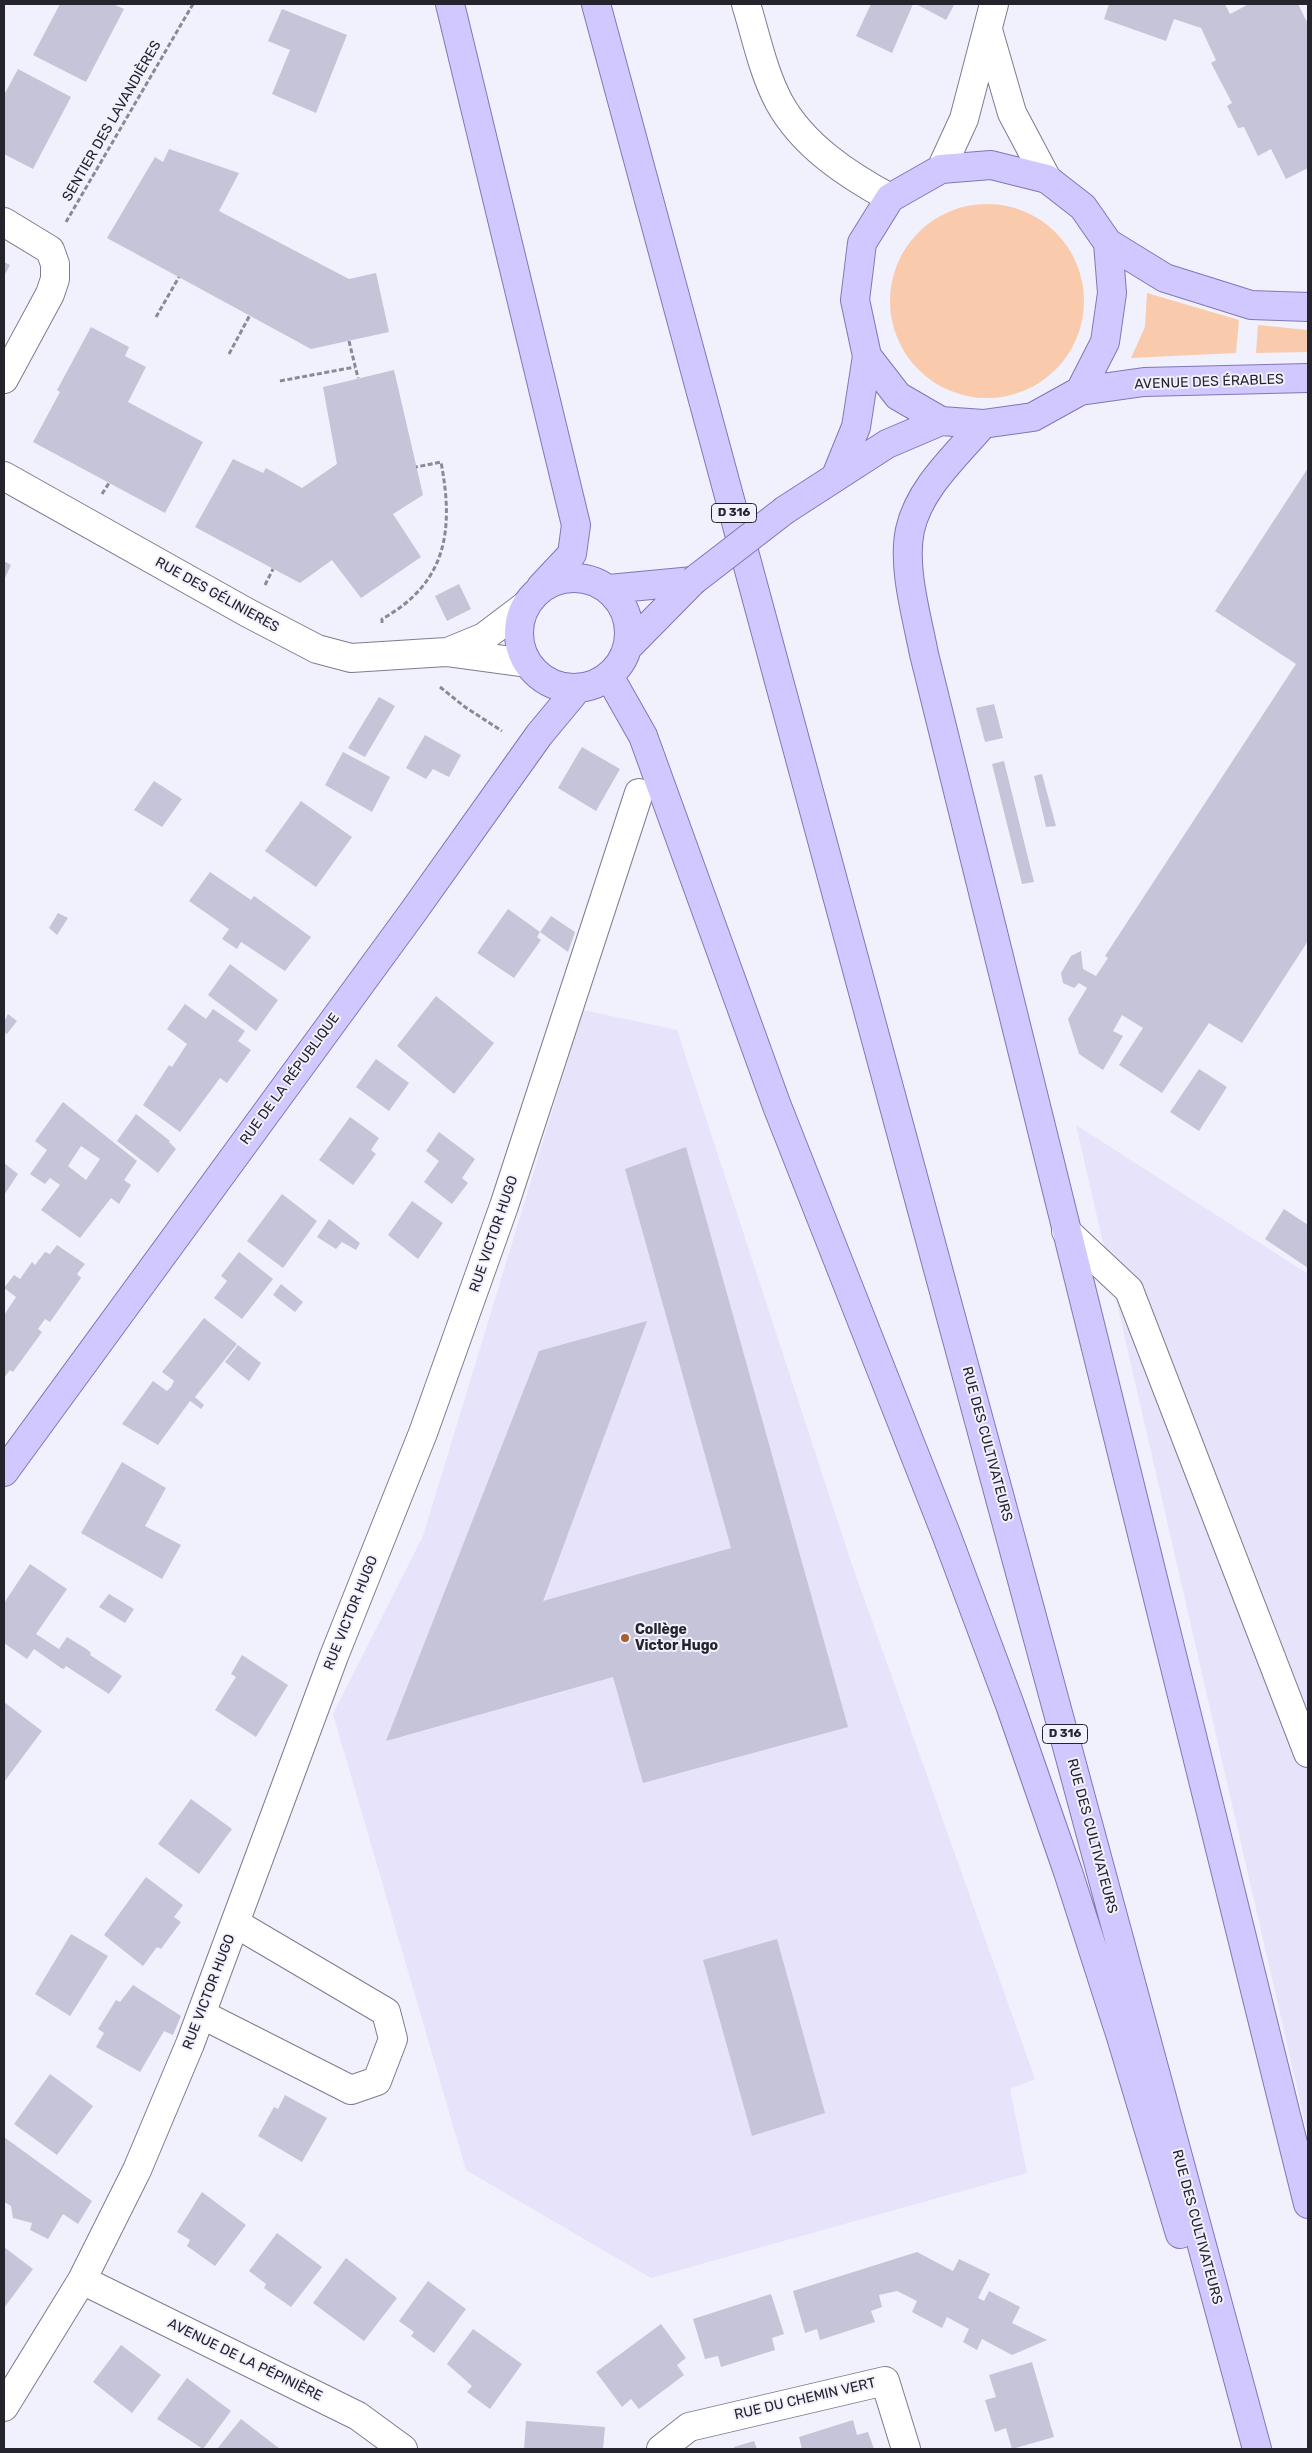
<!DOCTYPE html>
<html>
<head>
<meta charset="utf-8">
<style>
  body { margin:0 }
  #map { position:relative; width:1312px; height:2453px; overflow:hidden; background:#f1f0fd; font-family:Rubik,sans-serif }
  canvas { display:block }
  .frame { position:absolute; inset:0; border:5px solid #25242c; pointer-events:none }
</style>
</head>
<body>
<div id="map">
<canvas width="1312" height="2453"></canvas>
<div class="frame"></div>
</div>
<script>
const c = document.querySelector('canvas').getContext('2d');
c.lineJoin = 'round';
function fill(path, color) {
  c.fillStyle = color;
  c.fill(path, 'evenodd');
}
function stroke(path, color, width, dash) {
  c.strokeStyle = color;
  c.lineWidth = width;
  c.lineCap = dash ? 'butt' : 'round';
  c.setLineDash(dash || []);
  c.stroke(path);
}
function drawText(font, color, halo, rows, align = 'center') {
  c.font = font + ' Rubik,sans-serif';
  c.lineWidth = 4;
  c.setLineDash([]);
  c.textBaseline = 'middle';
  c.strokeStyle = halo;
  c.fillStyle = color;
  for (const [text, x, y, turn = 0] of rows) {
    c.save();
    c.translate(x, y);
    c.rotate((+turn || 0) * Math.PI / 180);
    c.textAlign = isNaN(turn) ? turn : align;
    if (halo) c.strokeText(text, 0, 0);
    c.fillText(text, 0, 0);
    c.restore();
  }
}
const built = new Path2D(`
  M583,1010L677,1030L851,1562L1035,2079L1010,2089L1027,2173L651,2278L466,2170L333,1714L423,1536Z
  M1076,1125L1308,1274V2135Z`);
const green = new Path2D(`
  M890 301a97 97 0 1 1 194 0a97 97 0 1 1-194 0Z
  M1147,293L1239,320L1236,353L1131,358L1145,327Z
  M1258,325L1308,330V352L1256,353Z`);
const building = new Path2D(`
  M60,4H113L124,9L86,82L33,55Z
  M871,4H913L892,53L856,36Z
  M916,4H952L954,5L946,20Z
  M1109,4H1225L1230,14L1249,4H1298L1308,24V168L1286,179L1271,149L1258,156L1244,127L1238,128L1227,106L1232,103L1211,63L1216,60L1201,28L1174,19L1166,41L1104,19Z
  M282,9L347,35L316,113L272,94L290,50L268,41Z
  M18,69L71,97L33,169L4,154V95Z
  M169,149L239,173L219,211L349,279L376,273L389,332L311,349L107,238L155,157L163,162Z
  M4,262L10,265L4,276Z
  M91,327L129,347L125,356L146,367L128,402L203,442L165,513L33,442L60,392L57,390Z
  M394,370L423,495L393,514L421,557L361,598L332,560L300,583L195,527L233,459L263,473L266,468L302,488L337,464L323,387Z
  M1308,468V941L1242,1043L1209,1023L1162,1093L1119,1065L1143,1028L1122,1015L1113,1031L1123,1036L1103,1070L1079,1054L1068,1019L1087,988L1079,983L1074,988L1063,983L1061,973L1071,956L1081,951L1083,969L1096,976L1108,958L1105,956L1296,664L1215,611Z
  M4,561L11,565L4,580Z
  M459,584L471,609L447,621L435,596Z
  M379,697L395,706L365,757L348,748Z
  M994,704L1003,738L985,742L976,708Z
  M425,735L461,755L449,777L433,769L426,779L406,768Z
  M582,747L620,769L596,811L558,788Z
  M343,752L390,777L372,812L325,785Z
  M1004,761L1034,882L1022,884L992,764Z
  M1042,774L1056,826L1046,827L1034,776Z
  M154,781L182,799L162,827L134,810Z
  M301,801L352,837L316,887L265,851Z
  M210,872L251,900L254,896L311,937L285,971L241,942L237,949L222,939L229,929L189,901Z
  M508,909L540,932L537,937L541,940L514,978L477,953Z
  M58,913L68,918L57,935L49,928Z
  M551,916L575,932L568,952L540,932Z
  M230,964L278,1000L256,1031L208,995Z
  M436,996L494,1043L454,1094L397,1046Z
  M185,1004L206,1019L213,1009L245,1031L238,1041L251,1050L227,1083L220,1078L180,1132L143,1105L169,1065L172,1067L187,1044L167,1029Z
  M8,1014L17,1021L7,1034L4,1032V1022Z
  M376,1059L409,1083L389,1111L356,1087Z
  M1199,1069L1227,1087L1199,1131L1170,1112Z
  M63,1102L137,1161L124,1180L131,1185L119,1204L111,1198L80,1238L41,1210L60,1185L50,1178L45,1184L30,1174L47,1150L35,1141ZM81,1146L100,1159L86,1180L68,1166Z
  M136,1114L170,1141L169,1142L176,1149L158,1173L117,1141Z
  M350,1117L379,1138L371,1150L376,1154L353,1185L319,1160Z
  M439,1132L475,1159L462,1178L468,1183L452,1204L424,1182L439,1161L426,1151Z
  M686,1147L848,1727L643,1783L613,1677L386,1741L539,1351L647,1321L543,1601L731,1548L625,1169Z
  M4,1163L18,1174L4,1195Z
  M282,1194L317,1221L283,1268L247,1241Z
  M412,1201L443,1223L418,1259L388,1235Z
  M1284,1209L1308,1225V1268L1265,1239Z
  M329,1219L360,1243L356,1250L342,1242L336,1249L317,1237Z
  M57,1245L85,1264L77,1274L81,1278L50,1322L45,1319L38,1329L42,1332L13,1372L10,1370L4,1378V1315L16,1297L4,1288L14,1275L20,1279L32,1262L35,1265L45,1252L50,1254Z
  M239,1252L273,1279L242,1319L214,1298L227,1281L221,1276Z
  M281,1284L303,1302L295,1312L273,1295Z
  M204,1318L237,1344L195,1397L204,1405L201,1409L190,1401L158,1445L122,1424L153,1381L167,1391L171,1387L174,1381L162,1372Z
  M238,1345L261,1363L249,1381L225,1362Z
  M122,1462L166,1488L145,1526L181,1545L162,1579L81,1533Z
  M30,1564L67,1589L36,1634L59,1649L67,1637L88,1650L91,1653L90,1655L122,1676L109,1694L72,1670L66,1666L64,1669L61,1668L34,1649L27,1659L4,1643V1603Z
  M109,1594L134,1609L125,1623L99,1607Z
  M242,1655L288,1685L256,1737L215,1710L236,1677L231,1674Z
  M4,1702L42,1731L4,1782Z
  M191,1799L232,1829L199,1874L158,1844Z
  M146,1877L183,1905L174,1917L181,1922L161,1949L157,1947L143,1966L104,1935Z
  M71,1934L108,1956L70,2016L35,1994Z
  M777,1939L825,2113L752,2136L703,1960Z
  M133,1985L181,2016L173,2035L164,2031L140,2072L96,2047L104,2033L98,2029L116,2000L120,2002Z
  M50,2074L93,2106L57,2155L14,2124Z
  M285,2095L327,2118L302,2162L258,2136L274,2107L278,2109Z
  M4,2137L92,2201L78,2224L63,2214L48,2239L30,2230L32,2223L13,2218L11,2206L4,2202Z
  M202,2192L246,2225L215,2266L187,2246L190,2240L177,2232Z
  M277,2233L322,2267L291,2307L264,2288L266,2284L249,2271Z
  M4,2247L33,2269L4,2308Z
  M917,2252L953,2271L959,2259L990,2274L978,2298L984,2301L989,2291L1020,2307L1012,2323L1047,2340L1012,2355L982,2339L977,2350L963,2342L969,2329L947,2317L942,2328L912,2312L917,2301L897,2291L879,2295L882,2307L871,2311L875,2322L820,2340L817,2329L805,2333L793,2291Z
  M346,2258L397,2298L364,2341L313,2303Z
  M428,2281L466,2309L434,2353L411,2336L414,2332L399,2321Z
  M771,2294L784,2334L772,2338L775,2350L721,2367L718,2356L705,2359L693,2319Z
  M661,2324L686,2358L677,2365L684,2375L639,2409L631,2399L622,2407L596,2372Z
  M473,2329L522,2364L490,2409L467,2392L472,2386L447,2364Z
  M121,2345L161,2375L132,2413L93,2382Z
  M1032,2362L1054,2437L1012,2449L1006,2428L995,2432L985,2400L996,2397L989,2375Z
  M187,2378L231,2411L203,2449L157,2419Z
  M241,2419L280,2449H217Z
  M853,2420L857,2435L868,2432L874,2449H802L799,2437Z
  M526,2421L605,2427L603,2449H524Z
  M754,2441L757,2449H735L734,2447Z`);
const path = new Path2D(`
  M66,222L193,4
  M156,317L179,277
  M349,341L358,378
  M229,354L250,315
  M280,381L355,367
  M102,494L109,483
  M265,585L273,569
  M382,623V619C447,583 454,530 441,462L416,467
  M440,687L465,707L502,731`);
const minor = new Path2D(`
  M746,4C756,36 763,72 779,102C803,146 848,175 890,198
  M988,30L1012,113L1047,179
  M941,169L964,119L994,4
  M4,222L50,250L55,264V279L50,294L4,379
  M4,476L248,613L317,649L351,658L446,652L527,663
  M450,651L484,637L525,606
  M1066,1231L1129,1290L1308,1753
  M201,2014L351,2090L377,2081L393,2039L386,2012L235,1923
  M82,2280L358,2416L403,2449
  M4,2407L82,2280L137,2170L190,2044L334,1656L423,1433L504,1206L639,793
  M661,2449L689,2427L885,2381L906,2449`);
const major = new Path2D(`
  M450,4L576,525L572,554L541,587
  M596,4L1257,2449
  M991,165L1047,179L1083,207L1108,243L1112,293L1105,342L1080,391L1033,417L983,424L941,421L898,396L867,356L855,300L862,243L890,198L941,169Z
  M1108,243L1165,278L1251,305L1308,307
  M1080,391L1144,382L1308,378
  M983,424C957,455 919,488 910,530C902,567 917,617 924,654L1308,2204
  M836,476L856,427L867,356
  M785,510L887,444L941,421
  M519 633a55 55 0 1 1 110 0a55 55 0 1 1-110 0Z
  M609,589L693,581
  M628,647L693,581
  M609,676L643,736L777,1106L946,1534L1010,1705L1068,1872L1121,2037L1180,2234
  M4,1472L413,912L539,735L578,688`);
const majorBridge = new Path2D(`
  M693,581L785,510`);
const markers = [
  [625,1638,5,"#a46030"]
];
const shields = [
  [734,513,45],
  [1065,1734,45]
];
const shieldNames = [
  ["D 316",734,513],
  ["D 316",1065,1734]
];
const streetNames = [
  ["SENTIER DES LAVANDIÈRES",112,121,-60],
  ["AVENUE DES ÉRABLES",1209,382,-2],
  ["RUE DES GÉLINIERES",217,595,29],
  ["RUE DE LA RÉPUBLIQUE",290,1079,-54],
  ["RUE VICTOR HUGO",494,1234,-71],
  ["RUE DES CULTIVATEURS",987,1444,75],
  ["RUE VICTOR HUGO",351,1613,-68],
  ["RUE DES CULTIVATEURS",1092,1836,75],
  ["RUE VICTOR HUGO",209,1992,-69],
  ["RUE DES CULTIVATEURS",1197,2227,75],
  ["AVENUE DE LA PÉPINIÈRE",245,2360,26],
  ["RUE DU CHEMIN VERT",805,2399,-13]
];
const poiNames = [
  ["Collège",635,1630],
  ["Victor Hugo",635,1646]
];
fill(built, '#e6e3fa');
fill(green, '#facaac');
fill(building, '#c6c4d9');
stroke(minor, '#7f7c90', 30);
stroke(major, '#8177b5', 30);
stroke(path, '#8b8a94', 3, [5, 2.5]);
stroke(minor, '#fff', 28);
stroke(major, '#d1c8ff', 28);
stroke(majorBridge, '#8177b5', 30, []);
stroke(majorBridge, '#d1c8ff', 28);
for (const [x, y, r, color] of markers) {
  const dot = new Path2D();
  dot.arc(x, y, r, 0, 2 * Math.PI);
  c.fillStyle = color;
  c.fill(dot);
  stroke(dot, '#f1f0fd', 2);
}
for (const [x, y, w] of shields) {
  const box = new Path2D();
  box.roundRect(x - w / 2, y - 9.5, w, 19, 4);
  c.fillStyle = '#f1f0fd';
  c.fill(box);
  stroke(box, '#25242c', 1);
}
drawText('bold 12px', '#25242c', null, shieldNames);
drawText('14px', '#25242c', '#f1f0fd', streetNames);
drawText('bold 14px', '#25242c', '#f1f0fd', poiNames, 'left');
</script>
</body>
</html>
